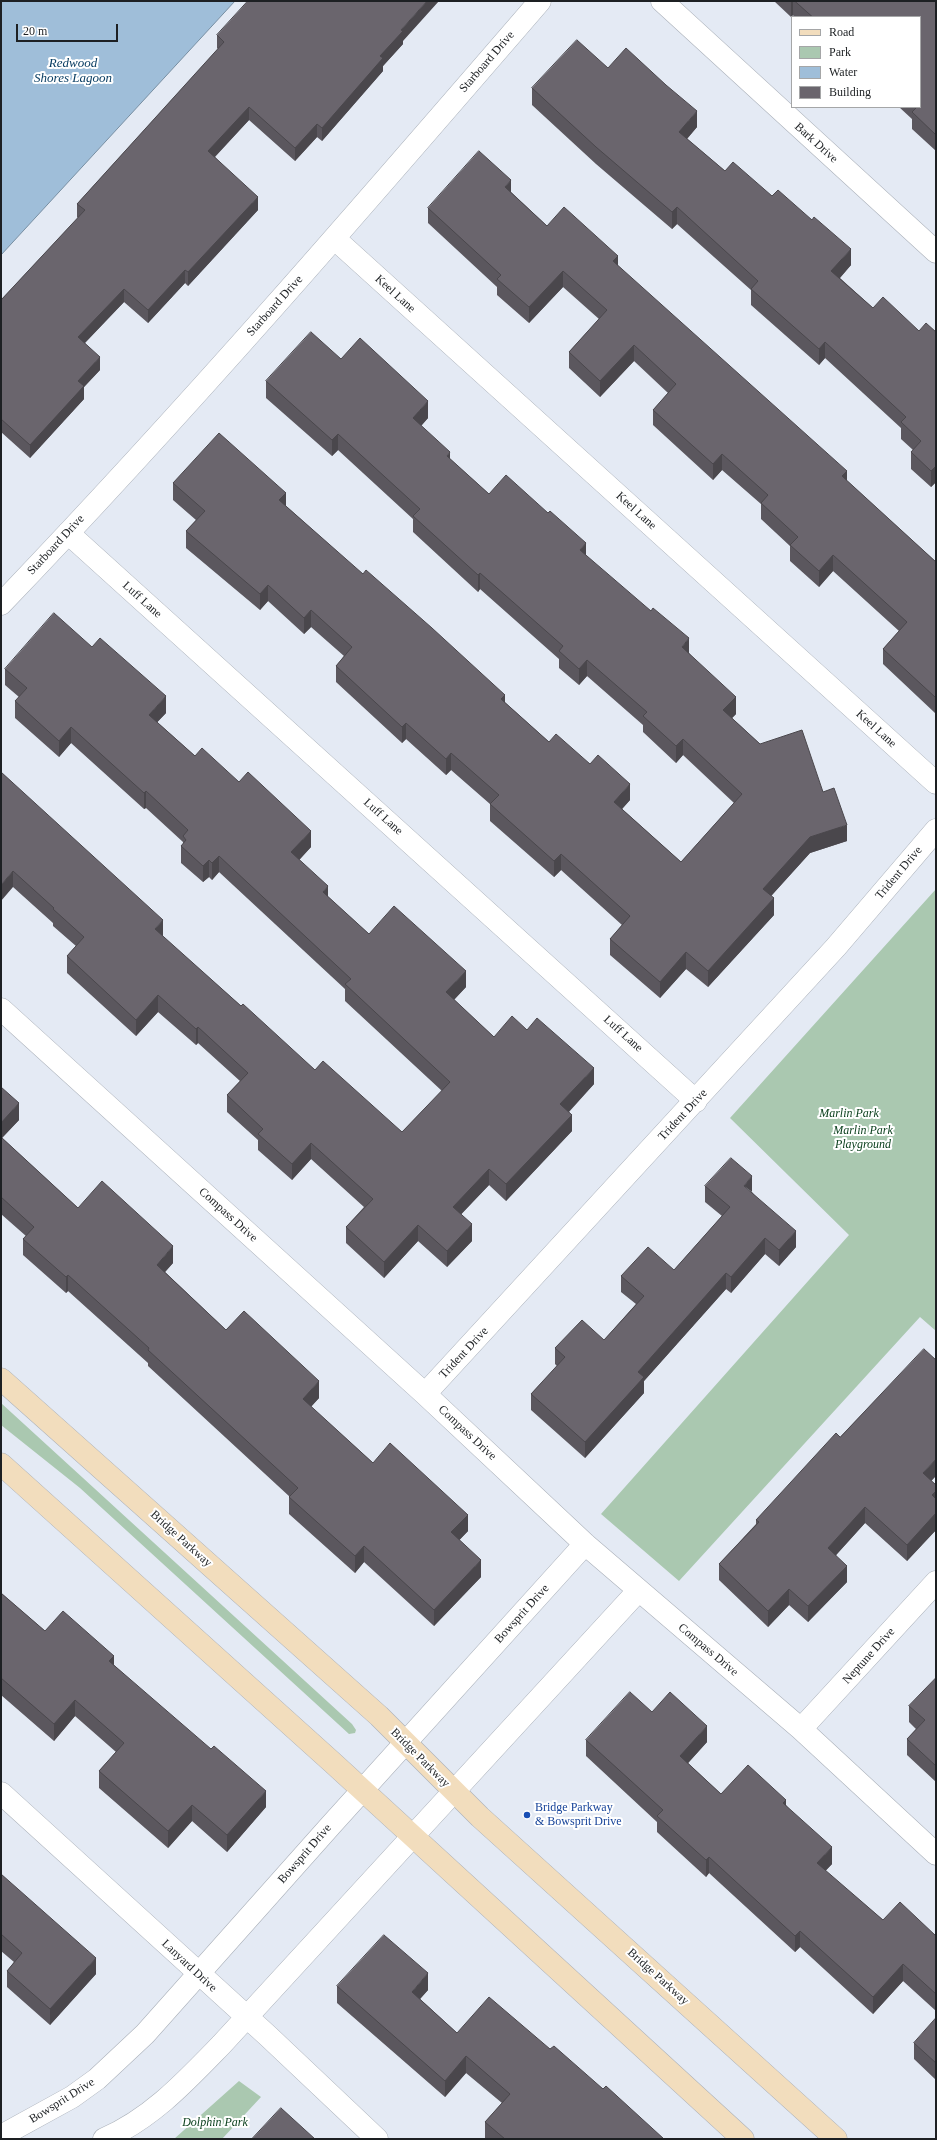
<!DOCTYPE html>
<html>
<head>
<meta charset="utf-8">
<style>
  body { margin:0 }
  #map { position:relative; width:937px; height:2140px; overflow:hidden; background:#e4eaf4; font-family:"Times New Roman",serif }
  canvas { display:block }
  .frame { position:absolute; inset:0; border:2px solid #1d2023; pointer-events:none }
  .legend { position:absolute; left:791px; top:16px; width:130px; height:92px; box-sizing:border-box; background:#fff; border:1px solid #a5a6a7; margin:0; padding:5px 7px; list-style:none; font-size:12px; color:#1d2023 }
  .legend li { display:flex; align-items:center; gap:8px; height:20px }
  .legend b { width:20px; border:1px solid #a5a6a7 }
  .scale { position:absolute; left:16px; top:24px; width:102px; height:18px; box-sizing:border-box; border:2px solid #1d2023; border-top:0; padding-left:5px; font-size:12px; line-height:14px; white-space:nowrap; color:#1d2023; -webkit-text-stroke:3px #fff; paint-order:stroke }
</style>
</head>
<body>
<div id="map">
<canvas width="937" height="2140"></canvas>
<div class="frame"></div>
<ul class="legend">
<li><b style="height:5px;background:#f2ddbd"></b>Road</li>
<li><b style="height:11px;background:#aac8b0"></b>Park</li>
<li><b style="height:11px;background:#9fbed9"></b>Water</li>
<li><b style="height:11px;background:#6a656d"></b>Building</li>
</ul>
<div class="scale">20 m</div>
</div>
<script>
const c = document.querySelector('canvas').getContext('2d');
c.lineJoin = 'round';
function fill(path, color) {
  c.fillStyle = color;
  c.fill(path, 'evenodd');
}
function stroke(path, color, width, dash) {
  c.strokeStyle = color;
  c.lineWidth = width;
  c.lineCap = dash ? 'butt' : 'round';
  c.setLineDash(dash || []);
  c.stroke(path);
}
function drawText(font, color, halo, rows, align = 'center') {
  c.font = font + ' "Times New Roman",serif';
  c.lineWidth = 4;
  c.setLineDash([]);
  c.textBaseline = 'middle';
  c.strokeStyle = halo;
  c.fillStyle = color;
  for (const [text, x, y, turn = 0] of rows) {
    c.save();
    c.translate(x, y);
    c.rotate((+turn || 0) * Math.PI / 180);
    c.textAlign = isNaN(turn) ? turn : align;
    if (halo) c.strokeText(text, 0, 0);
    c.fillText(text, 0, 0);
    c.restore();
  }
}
const green = new Path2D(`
  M936,889V1331L920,1317L679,1581L601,1514L849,1235L730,1118Z
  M1,1403L352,1724L356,1730L355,1733L349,1734L80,1488L1,1425Z
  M239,2081L261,2097L222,2139H174Z`);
const water = new Path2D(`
  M1,1H235L1,255Z`);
const street = new Path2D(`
  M662,1L936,252
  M335,239L936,783
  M68,533L696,1101
  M1,604C188,409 364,205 540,1
  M1,1009L425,1394L585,1544L801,1729L936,1854
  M425,1394L836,947L936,830
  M801,1729L936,1582
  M1,1793L268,2036L377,2139
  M1,2136L72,2097L97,2079L145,2034L331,1825L585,1544
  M104,2139C151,2119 186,2081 221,2045L638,1591`);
const secondary = new Path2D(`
  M1,1379L379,1716L480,1817L836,2139
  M1,1464L333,1763L743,2139`);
const wall = new Path2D(`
  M774,1H936V151L912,129V119L899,107H920V17H794L793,15L791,17Z
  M217,35L403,41V44L383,66V71L322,141L317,137L295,161L249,120L215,157L258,210L188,286L185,283L148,323L124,302L85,343L100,370L84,387V399L30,458L1,432V300L78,218L77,217V204L218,49L217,48Z
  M608,68L697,127L687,139L725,171L851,265L840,278L873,308L919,331L936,332V482L931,487L911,469V452L913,450L901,439V428L825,358L819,365L751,305V290L677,224L672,229L596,164L532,105V88Z
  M511,192L547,226L618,266L847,481L936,562V712L935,713L883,664V649L899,631L833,571L819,587L790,561V546L761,519V504L722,470L713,480L653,425V410L668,393L634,361L600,397L569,368V352L599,319L563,287L529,323L497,295V287L428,223V208Z
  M341,359L428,418L421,426L450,459L489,494L586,556L689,653L736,714L732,718L760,744L823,792L847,841L810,853L771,896L774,915L708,987L686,969L660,998L610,955V939L622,925L561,870L554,877L490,821V804L451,770L446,775L406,739L402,743L336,682V666L344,656L311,627L304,634L268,601L260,610L186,548V531L196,520L173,500V483L286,506L549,742L590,764L630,800L622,809L681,862L734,803L683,755L676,763L643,732V725L587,676L579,685L559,668V659L480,589L478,592L413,532V519L338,450L332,456L266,398V381Z
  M5,669L166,713L157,722L195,756L239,782L311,847L299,860L328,897L369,934L466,987L454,1000L494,1037L527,1030L594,1084L569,1112L572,1131L506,1201L489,1185L461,1214L472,1241L447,1267L418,1241L384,1278L346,1243V1227L364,1207L311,1159L292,1180L258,1150V1140L227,1112V1095L240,1081L198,1043L196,1045L158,1012L136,1036L67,973V956L76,946L53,926V923L13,887L1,772L163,937L241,1006L315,1070L402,1132L442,1091L345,1001V989L219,872L212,880L209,877L203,882L181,863V846L183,844V842L146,808L144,809L71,743L59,757L15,718V701L19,697L5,685Z
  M1,1087L19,1120L2,1138L78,1208L173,1263L165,1272L226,1330L319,1398L311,1407L373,1463L468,1531L459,1540L481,1577L434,1626L364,1562L355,1573L289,1514V1497H290L148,1366V1363L68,1291L66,1293L23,1255V1239L26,1236L1,1214Z
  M705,1186L752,1192L796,1247L779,1266L765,1254L731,1293L726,1289L644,1381V1393L585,1458L531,1410V1394L557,1366L555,1364V1348L604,1340L636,1304L621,1292V1276L674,1270L722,1216L705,1202Z
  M840,1437L931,1481L936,1485V1530L907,1561L865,1523L836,1555L847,1582L808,1622L789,1605L768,1627L719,1580V1564L756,1524V1520Z
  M1,1586L2,1594L45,1631L114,1665L266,1807L227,1852L192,1821L168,1848L99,1788V1771L116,1752L75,1716L54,1741L1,1695Z
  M936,1678V1782L907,1755V1739L916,1729L909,1722V1706Z
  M652,1712L707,1742L688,1763L721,1794L786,1805L832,1864L825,1871L883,1920L936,1936V2011L903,1981L873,2014L800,1947L795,1952L709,1873L706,1877L657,1832V1822L586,1756V1740Z
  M1,1874L96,1974L50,2025L7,1987V1971L14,1962L1,1951Z
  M337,1986L428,1990L420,1999L457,2033L550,2049L603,2089L664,2139H486L485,2138V2122L502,2103L466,2073L445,2097L337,2003Z
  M936,2018V2080L914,2059V2043Z`);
const shadedWall = new Path2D(`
  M427,1H439L403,41V44L383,66V71L322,141V128L401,30Z
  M791,1H793V15L791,17Z
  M249,107V120L208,164V151Z
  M697,111V127L679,148V132Z
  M317,124V137L295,161V148Z
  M511,180V196L505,187Z
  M258,197V210L188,286V272Z
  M677,207V224L672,229V212Z
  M851,249V265L831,288V271Z
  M618,256V272L613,261Z
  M185,270V283L148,323V310Z
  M563,271V287L529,323V307Z
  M124,289V302L78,350V337Z
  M825,342V358L819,365V349Z
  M634,345V361L600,397V381Z
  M100,357V370L84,387V399L30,458V445L78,381Z
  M428,401V418L413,435V418Z
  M338,434V450L332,456V440Z
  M450,452V469L447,456Z
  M722,454V470L713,480V464Z
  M936,466V482L931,487V471Z
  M847,471V487L842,476Z
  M286,493V509L279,500Z
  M586,543V559L580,550Z
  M833,555V571L819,587V571Z
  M480,573V589L478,592V575Z
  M268,585V601L260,610V594Z
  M311,610V627L304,634V618Z
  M689,638V655L682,647Z
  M587,660V676L579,685V669Z
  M505,695V712L501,699Z
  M166,696V713L149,731V715Z
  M936,696V712L935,713V697Z
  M736,697V714L723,727V710Z
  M406,723V739L402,743V727Z
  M71,727V743L59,757V741Z
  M683,739V755L676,763V746Z
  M451,753V770L446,775V759Z
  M630,784V800L614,818V802Z
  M146,791V808L144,809V793Z
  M847,825V841L810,853L763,905V889L810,837Z
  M311,831V847L291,869V852Z
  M561,854V870L554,877V861Z
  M219,856V872L212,880V863Z
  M209,860V877L203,882V866Z
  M13,871V887L1,901V885Z
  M328,886V903L323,892Z
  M774,898V915L708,987V971Z
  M163,920V936L155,946V929Z
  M686,952V969L660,998V982Z
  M466,971V987L446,1008V992Z
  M158,995V1012L136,1036V1020Z
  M198,1027V1043L196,1045V1029Z
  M594,1068V1084L560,1121V1104Z
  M19,1103V1120L1,1139V1123Z
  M572,1115V1131L506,1201V1184Z
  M311,1143V1159L292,1180V1164Z
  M489,1169V1185L453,1223V1207Z
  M752,1176V1192L744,1186Z
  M472,1224V1241L447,1267V1251Z
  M418,1225V1241L384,1278V1262Z
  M796,1231V1247L779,1266V1250Z
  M765,1238V1254L731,1293V1277Z
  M173,1246V1263L157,1281V1265Z
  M726,1273V1289L644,1381V1393L585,1458V1442L638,1372Z
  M68,1275V1291L66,1293V1277Z
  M319,1381V1398L303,1415V1399Z
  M936,1459V1476L923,1490V1473Z
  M936,1491V1508L932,1495Z
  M865,1507V1523L828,1564V1548Z
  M936,1513V1530L907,1561V1545Z
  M468,1515V1531L451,1549V1532Z
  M364,1546V1562L355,1573V1556Z
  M481,1560V1577L434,1626V1610Z
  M847,1566V1582L808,1622V1606Z
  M789,1589V1605L768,1627V1611Z
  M114,1656V1672L109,1661Z
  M75,1700V1716L54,1741V1724Z
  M707,1726V1742L680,1772V1756Z
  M266,1791V1807L227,1852V1835Z
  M786,1800V1816L783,1803Z
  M192,1805V1821L168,1848V1831Z
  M832,1847V1864L817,1880V1863Z
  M709,1857V1873L706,1877V1860Z
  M800,1931V1947L795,1952V1936Z
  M96,1958V1974L50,2025V2009Z
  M903,1964V1981L873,2014V1997Z
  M428,1973V1990L412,2008V1992Z
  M466,2056V2073L445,2097V2081Z`);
const building = new Path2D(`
  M248,1H427L401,30L403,31L380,56L383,58L322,128L317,124L295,148L249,107L208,151L258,197L188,272L185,270L148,310L124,289L78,337L100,357L78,381L84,386L30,445L1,419V300L85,210L77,204L224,42L217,35Z
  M795,1H936V135L912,112L917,107H920V17H813Z
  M577,40L608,68L626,48L666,85L697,111L679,132L725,171L733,162L772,196L778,190L812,220L814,217L851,249L831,271L873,308L883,297L919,331L926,323L936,332V466L931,471L911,452L921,441L901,422L906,417L825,342L819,349L751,289L758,281L677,207L672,212L596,147L532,88Z
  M479,151L511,180L505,187L547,226L564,207L618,256L613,261L847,471L842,476L936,562V696L935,697L883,649L907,622L833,555L819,571L790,545L798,537L761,503L768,495L722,454L713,464L653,410L676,384L634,345L600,381L569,352L607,310L563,271L529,307L497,279L501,275L428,208Z
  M311,332L341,359L360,338L428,401L413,418L450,452L447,456L489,494L506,475L548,513L550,511L586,543L580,550L651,611L653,608L689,638L682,647L736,697L723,710L760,744L802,730L823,792L834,788L847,825L810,837L763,889L774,898L708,971L686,952L660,982L610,939L630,916L561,854L554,861L490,804L499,795L451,753L446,759L406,723L402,727L336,666L352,647L311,610L304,618L268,585L260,594L186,531L205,511L173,483L219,433L286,493L279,500L363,574L366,570L432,628L505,695L501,699L549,742L556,734L590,764L598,755L630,784L614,802L681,862L742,794L683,739L676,746L643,716L647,712L587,660L579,669L559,651L563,646L480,573L478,575L413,516L420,509L338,434L332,440L266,381Z
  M54,613L92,647L100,638L166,696L149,715L195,756L202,748L239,782L248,772L311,831L291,852L328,886L323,892L369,934L394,906L466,971L446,992L494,1037L512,1016L527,1030L537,1018L594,1068L560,1104L572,1115L506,1184L489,1169L453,1207L472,1224L447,1251L418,1225L384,1262L346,1227L373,1199L311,1143L292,1164L258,1134L263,1129L227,1095L248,1073L198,1027L196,1029L158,995L136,1020L67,956L84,937L53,909L54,908L13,871L1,885V772L163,920L155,929L241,1006L243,1004L315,1070L323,1061L402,1132L450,1082L345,984L351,979L219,856L212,863L209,860L203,866L181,846L186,840L183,836L188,830L146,791L144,793L71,727L59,741L15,701L27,688L5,669Z
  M1,1087L19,1103L1,1123Z
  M1,1137L78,1208L102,1181L173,1246L157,1265L226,1330L244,1311L319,1381L303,1399L373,1463L390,1443L468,1515L451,1532L481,1560L434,1610L364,1546L355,1556L289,1497L298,1488L148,1350L149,1348L68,1275L66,1277L23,1239L34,1227L1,1197Z
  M731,1158L752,1176L744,1186L796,1231L779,1250L765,1238L731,1277L726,1273L638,1372L644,1377L585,1442L531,1394L565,1357L555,1348L582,1320L604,1340L644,1296L621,1276L648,1247L674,1270L730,1207L705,1186Z
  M924,1349L936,1360V1459L923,1473L936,1485V1491L932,1495L936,1499V1513L907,1545L865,1507L828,1548L847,1566L808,1606L789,1589L768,1611L719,1564L759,1522L756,1520L836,1433L840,1437Z
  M1,1593L45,1631L63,1611L114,1656L109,1661L211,1749L214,1746L266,1791L227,1835L192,1805L168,1831L99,1771L124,1743L75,1700L54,1724L1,1678Z
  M936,1678V1766L907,1739L925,1720L909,1706Z
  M630,1692L652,1712L670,1692L707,1726L680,1756L721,1794L748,1765L786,1800L783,1803L832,1847L817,1863L883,1920L900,1902L936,1936V1994L903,1964L873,1997L800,1931L795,1936L709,1857L706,1860L657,1816L663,1810L586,1740Z
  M1,1874L96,1958L50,2009L7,1971L22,1953L1,1934Z
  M384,1935L428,1973L412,1992L457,2033L489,1997L550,2049L554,2046L603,2089L606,2086L664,2139H505L485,2122L510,2094L466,2056L445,2081L337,1986Z
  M936,2018V2063L914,2043Z
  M281,2108L315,2139H252Z`);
const markers = [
  [527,1815,4,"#1a4fb4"]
];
const streetNames = [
  ["Starboard Drive",487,62,-49],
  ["Bark Drive",816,143,42],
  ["Keel Lane",395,294,42],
  ["Starboard Drive",275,306,-48],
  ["Keel Lane",636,511,42],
  ["Starboard Drive",56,545,-47],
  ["Luff Lane",142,600,42],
  ["Keel Lane",876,729,42],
  ["Luff Lane",383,817,42],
  ["Trident Drive",899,873,-50],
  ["Luff Lane",623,1034,42],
  ["Trident Drive",683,1115,-47],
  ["Compass Drive",228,1215,42],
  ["Trident Drive",464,1353,-47],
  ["Compass Drive",467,1433,43],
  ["Bridge Parkway",181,1539,42],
  ["Bowsprit Drive",522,1614,-48],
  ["Compass Drive",708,1650,40],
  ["Neptune Drive",869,1656,-48],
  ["Bridge Parkway",420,1758,45],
  ["Bowsprit Drive",305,1854,-49],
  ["Lanyard Drive",189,1966,43],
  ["Bridge Parkway",658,1977,42],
  ["Bowsprit Drive",62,2101,-32]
];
const parkNames = [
  ["Marlin Park",849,1114],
  ["Marlin Park",863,1131],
  ["Playground",863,1145],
  ["Dolphin Park",215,2123]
];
const transitNames = [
  ["Bridge Parkway",535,1808],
  ["& Bowsprit Drive",535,1822]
];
const waterNames = [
  ["Redwood",73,64],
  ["Shores Lagoon",73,79]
];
fill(green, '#aac8b0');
fill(water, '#9fbed9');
stroke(water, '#788fa2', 1);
stroke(street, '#aab0b9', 23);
stroke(secondary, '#aab0b9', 23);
stroke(street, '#fff', 22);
stroke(secondary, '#f2ddbd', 22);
fill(wall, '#5b575e');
fill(shadedWall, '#4a474c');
fill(building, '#6a656d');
stroke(building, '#4a474c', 1);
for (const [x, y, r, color] of markers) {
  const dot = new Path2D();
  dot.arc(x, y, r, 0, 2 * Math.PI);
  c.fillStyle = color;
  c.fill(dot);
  stroke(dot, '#fff', 1.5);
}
drawText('12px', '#1d2023', '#fff', streetNames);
drawText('italic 12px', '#0c411e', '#fff', parkNames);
drawText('12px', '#164399', '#fff', transitNames, 'left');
drawText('italic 13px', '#0a3e63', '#fff', waterNames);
</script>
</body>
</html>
